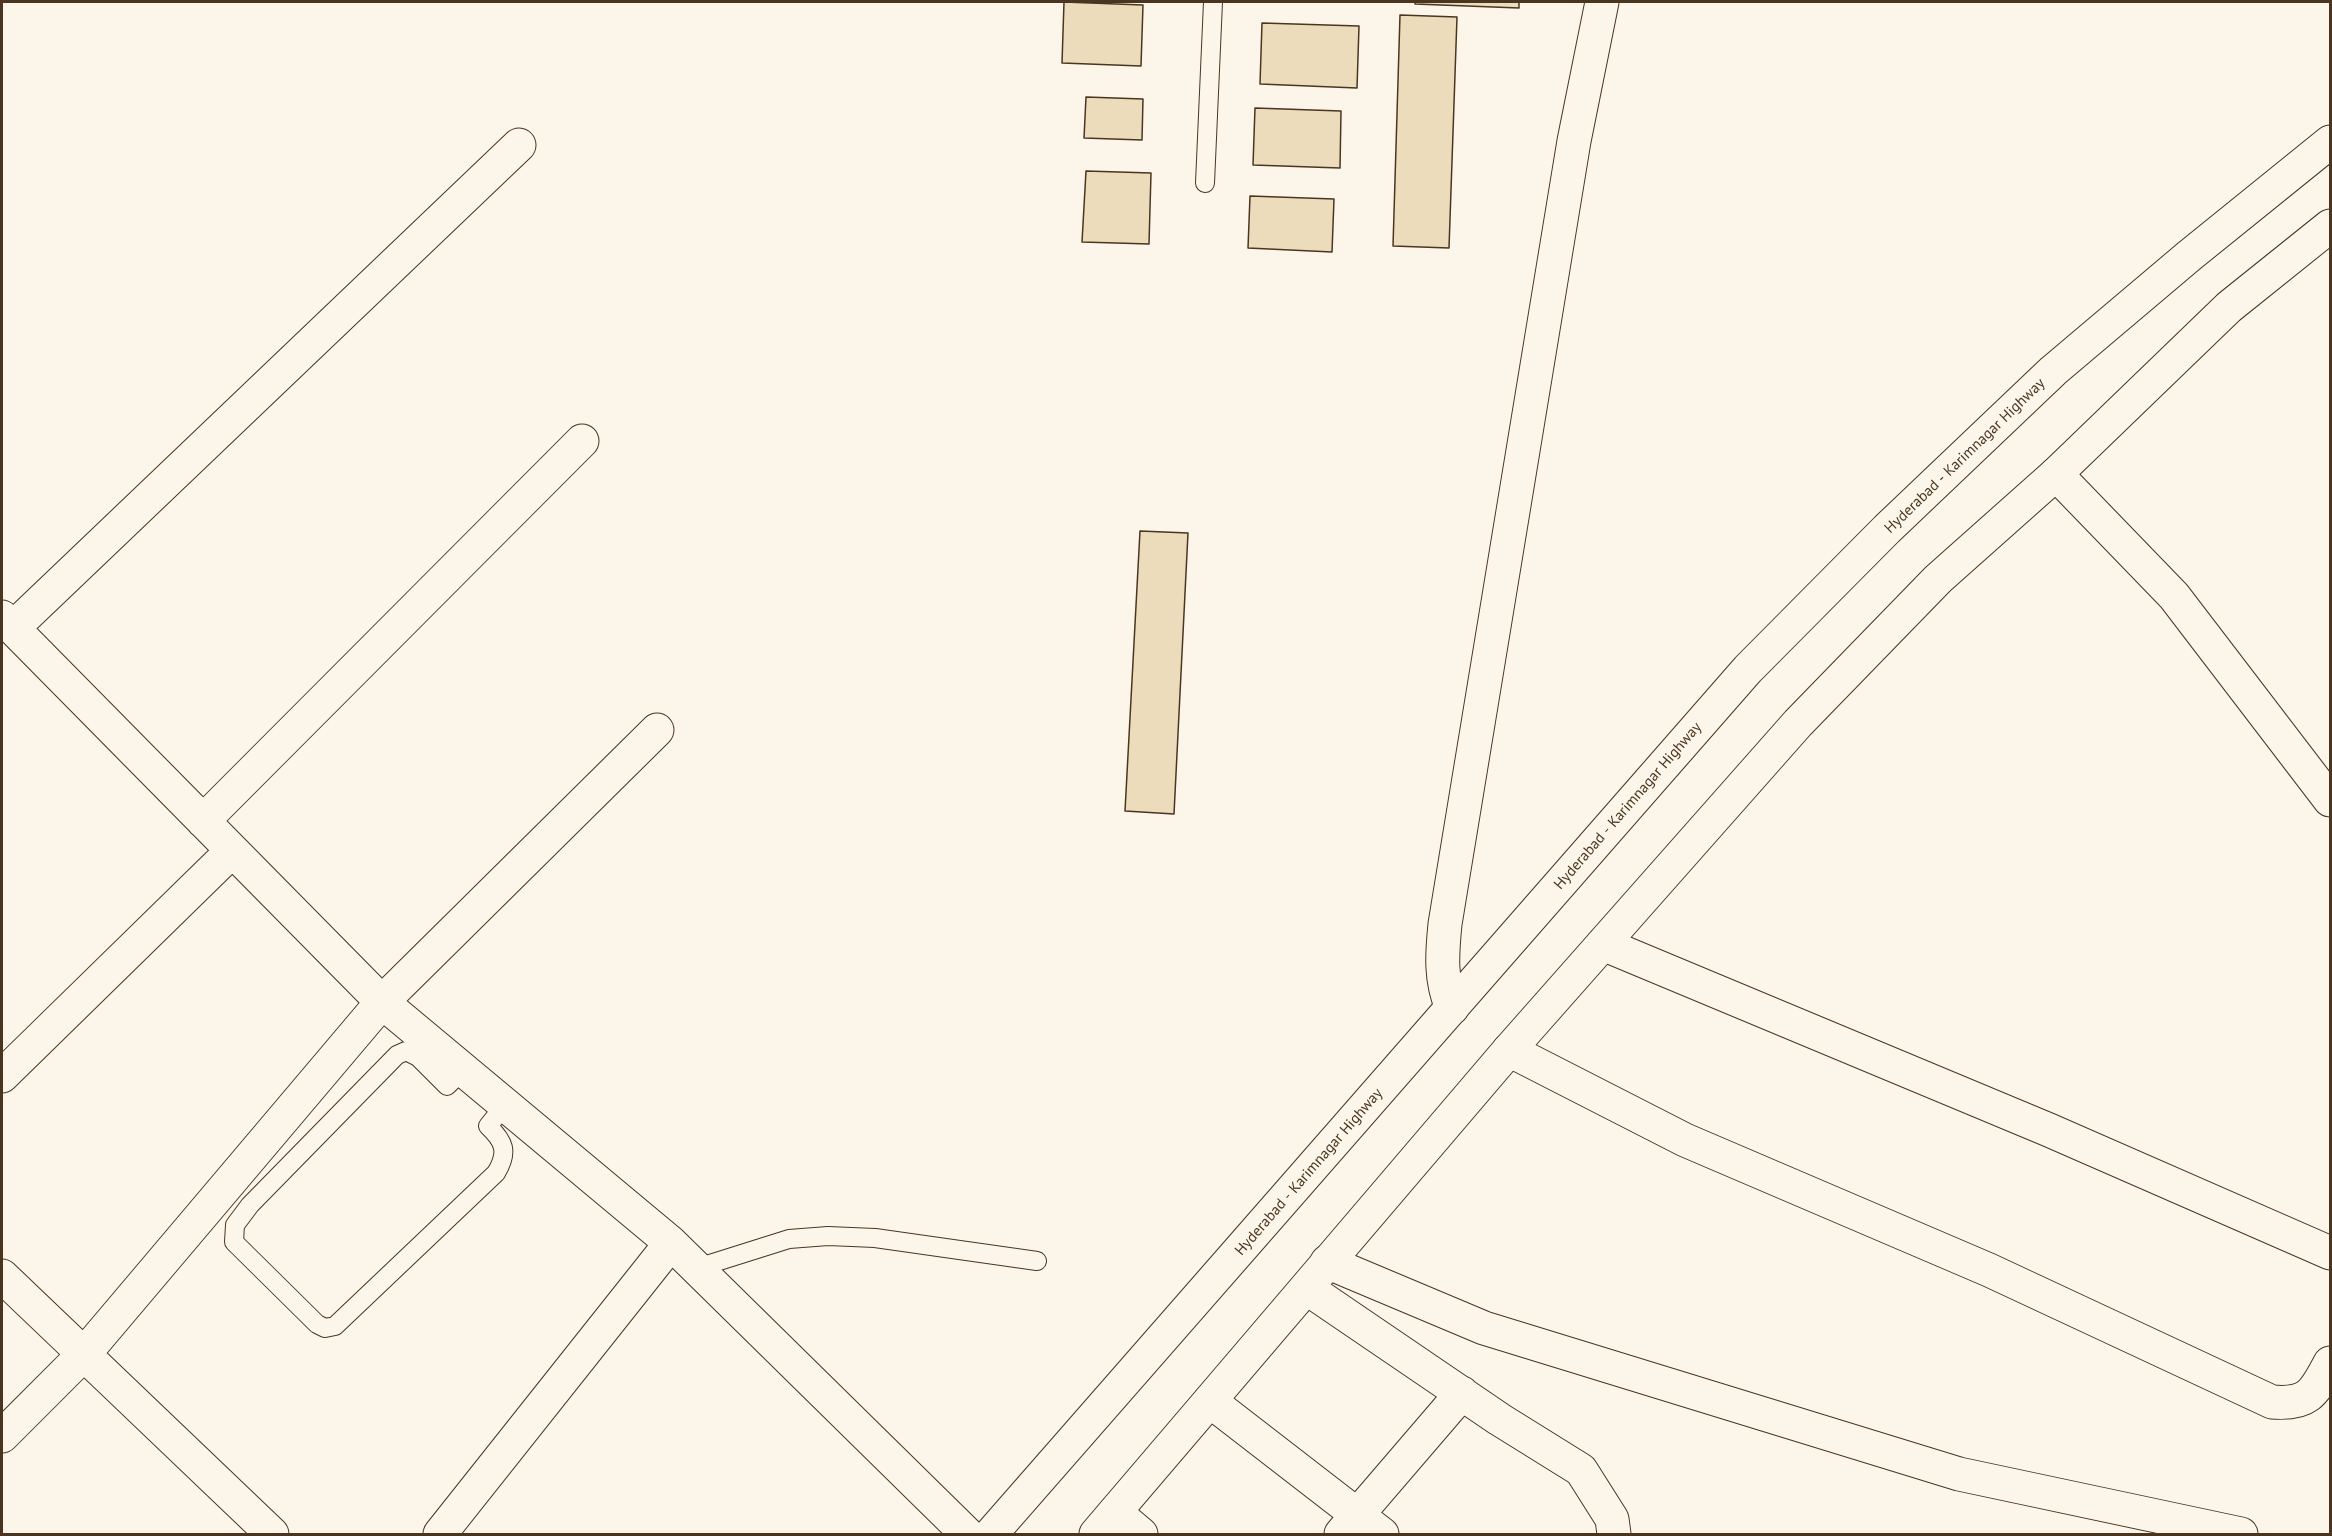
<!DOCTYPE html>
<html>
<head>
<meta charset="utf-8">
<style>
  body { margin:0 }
  #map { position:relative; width:2332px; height:1536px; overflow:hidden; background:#fbf6e9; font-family:"PT Sans",sans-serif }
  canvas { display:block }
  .frame { position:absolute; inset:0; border:3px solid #4a3520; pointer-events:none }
</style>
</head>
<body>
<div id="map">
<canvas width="2332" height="1536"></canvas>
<div class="frame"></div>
</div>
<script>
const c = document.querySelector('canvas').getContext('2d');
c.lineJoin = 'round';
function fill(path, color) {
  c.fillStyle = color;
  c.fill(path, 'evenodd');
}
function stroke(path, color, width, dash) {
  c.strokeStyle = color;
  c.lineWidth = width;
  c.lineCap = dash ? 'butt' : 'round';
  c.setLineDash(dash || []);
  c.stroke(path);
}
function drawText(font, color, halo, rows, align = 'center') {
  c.font = font + ' "PT Sans",sans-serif';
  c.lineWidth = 4.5;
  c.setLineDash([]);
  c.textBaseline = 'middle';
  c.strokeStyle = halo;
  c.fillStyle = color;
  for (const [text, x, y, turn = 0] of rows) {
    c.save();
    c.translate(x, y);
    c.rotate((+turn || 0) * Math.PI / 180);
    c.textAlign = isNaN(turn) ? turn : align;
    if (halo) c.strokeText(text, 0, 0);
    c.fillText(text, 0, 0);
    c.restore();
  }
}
const building = new Path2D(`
  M1064,2L1143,5L1141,66L1062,63Z
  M1415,2H1519V8L1415,4Z
  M1400,15L1457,17L1449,248L1393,246Z
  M1262,23L1359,26L1357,88L1260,84Z
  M1086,97L1143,99L1142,140L1084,138Z
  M1255,108L1341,111L1340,168L1253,165Z
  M1086,171L1151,173L1149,244L1082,242Z
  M1250,196L1334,199L1332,252L1248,248Z
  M1140,531L1188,533L1174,814L1125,811Z`);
const service = new Path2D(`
  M1205,183L1213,2
  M463,1070L447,1086L418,1057L406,1051L397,1055L250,1205L235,1225L234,1242L317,1324L325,1328L335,1326L496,1173C509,1152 504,1141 488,1126L505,1105
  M697,1268L789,1239L828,1236L875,1238L1037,1261`);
const minor = new Path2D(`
  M2056,474L2174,596L2330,800
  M2,617L382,1002L657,730
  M13,628L519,145
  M203,821L582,441
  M1603,944L2049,1130L2330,1253
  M1509,1050L1685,1140L1989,1270L2272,1402C2309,1405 2314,1393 2330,1363
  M2,1076L232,851
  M1327,1262L1484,1328L1959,1474L2241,1534
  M2,1276L272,1534
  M1308,1289L1499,1419L1581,1470L1612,1519L1614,1534
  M1210,1401L1382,1534
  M2,1436L85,1353L382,1002L671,1243L967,1534
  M1115,1512L1141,1534
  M440,1534L671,1243
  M1341,1534L1462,1393`);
const tertiary = new Path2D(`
  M1452,1008C1440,980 1442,954 1445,924L1574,141L1602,2`);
const primary = new Path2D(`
  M991,1534L1748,669L1887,529L2053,371L2189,256L2330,142
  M1096,1534L1509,1050L1798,723L1938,579L2056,474L2229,307L2330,226`);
const streetNames = [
  ["Hyderabad - Karimnagar Highway",1965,456,-44],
  ["Hyderabad - Karimnagar Highway",1628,806,-49],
  ["Hyderabad - Karimnagar Highway",1309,1172,-49]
];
fill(building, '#ecdcbc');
stroke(building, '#4a3520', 1.5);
stroke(service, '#4a3520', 20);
stroke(minor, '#4a3520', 35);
stroke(tertiary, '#4a3520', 35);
stroke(primary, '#4a3520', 35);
stroke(service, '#fbf6e9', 18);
stroke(minor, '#fbf6e9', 33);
stroke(tertiary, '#fbf6e9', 33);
stroke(primary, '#fbf6e9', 33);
drawText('15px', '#4a3520', '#fbf6e9', streetNames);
</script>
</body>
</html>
